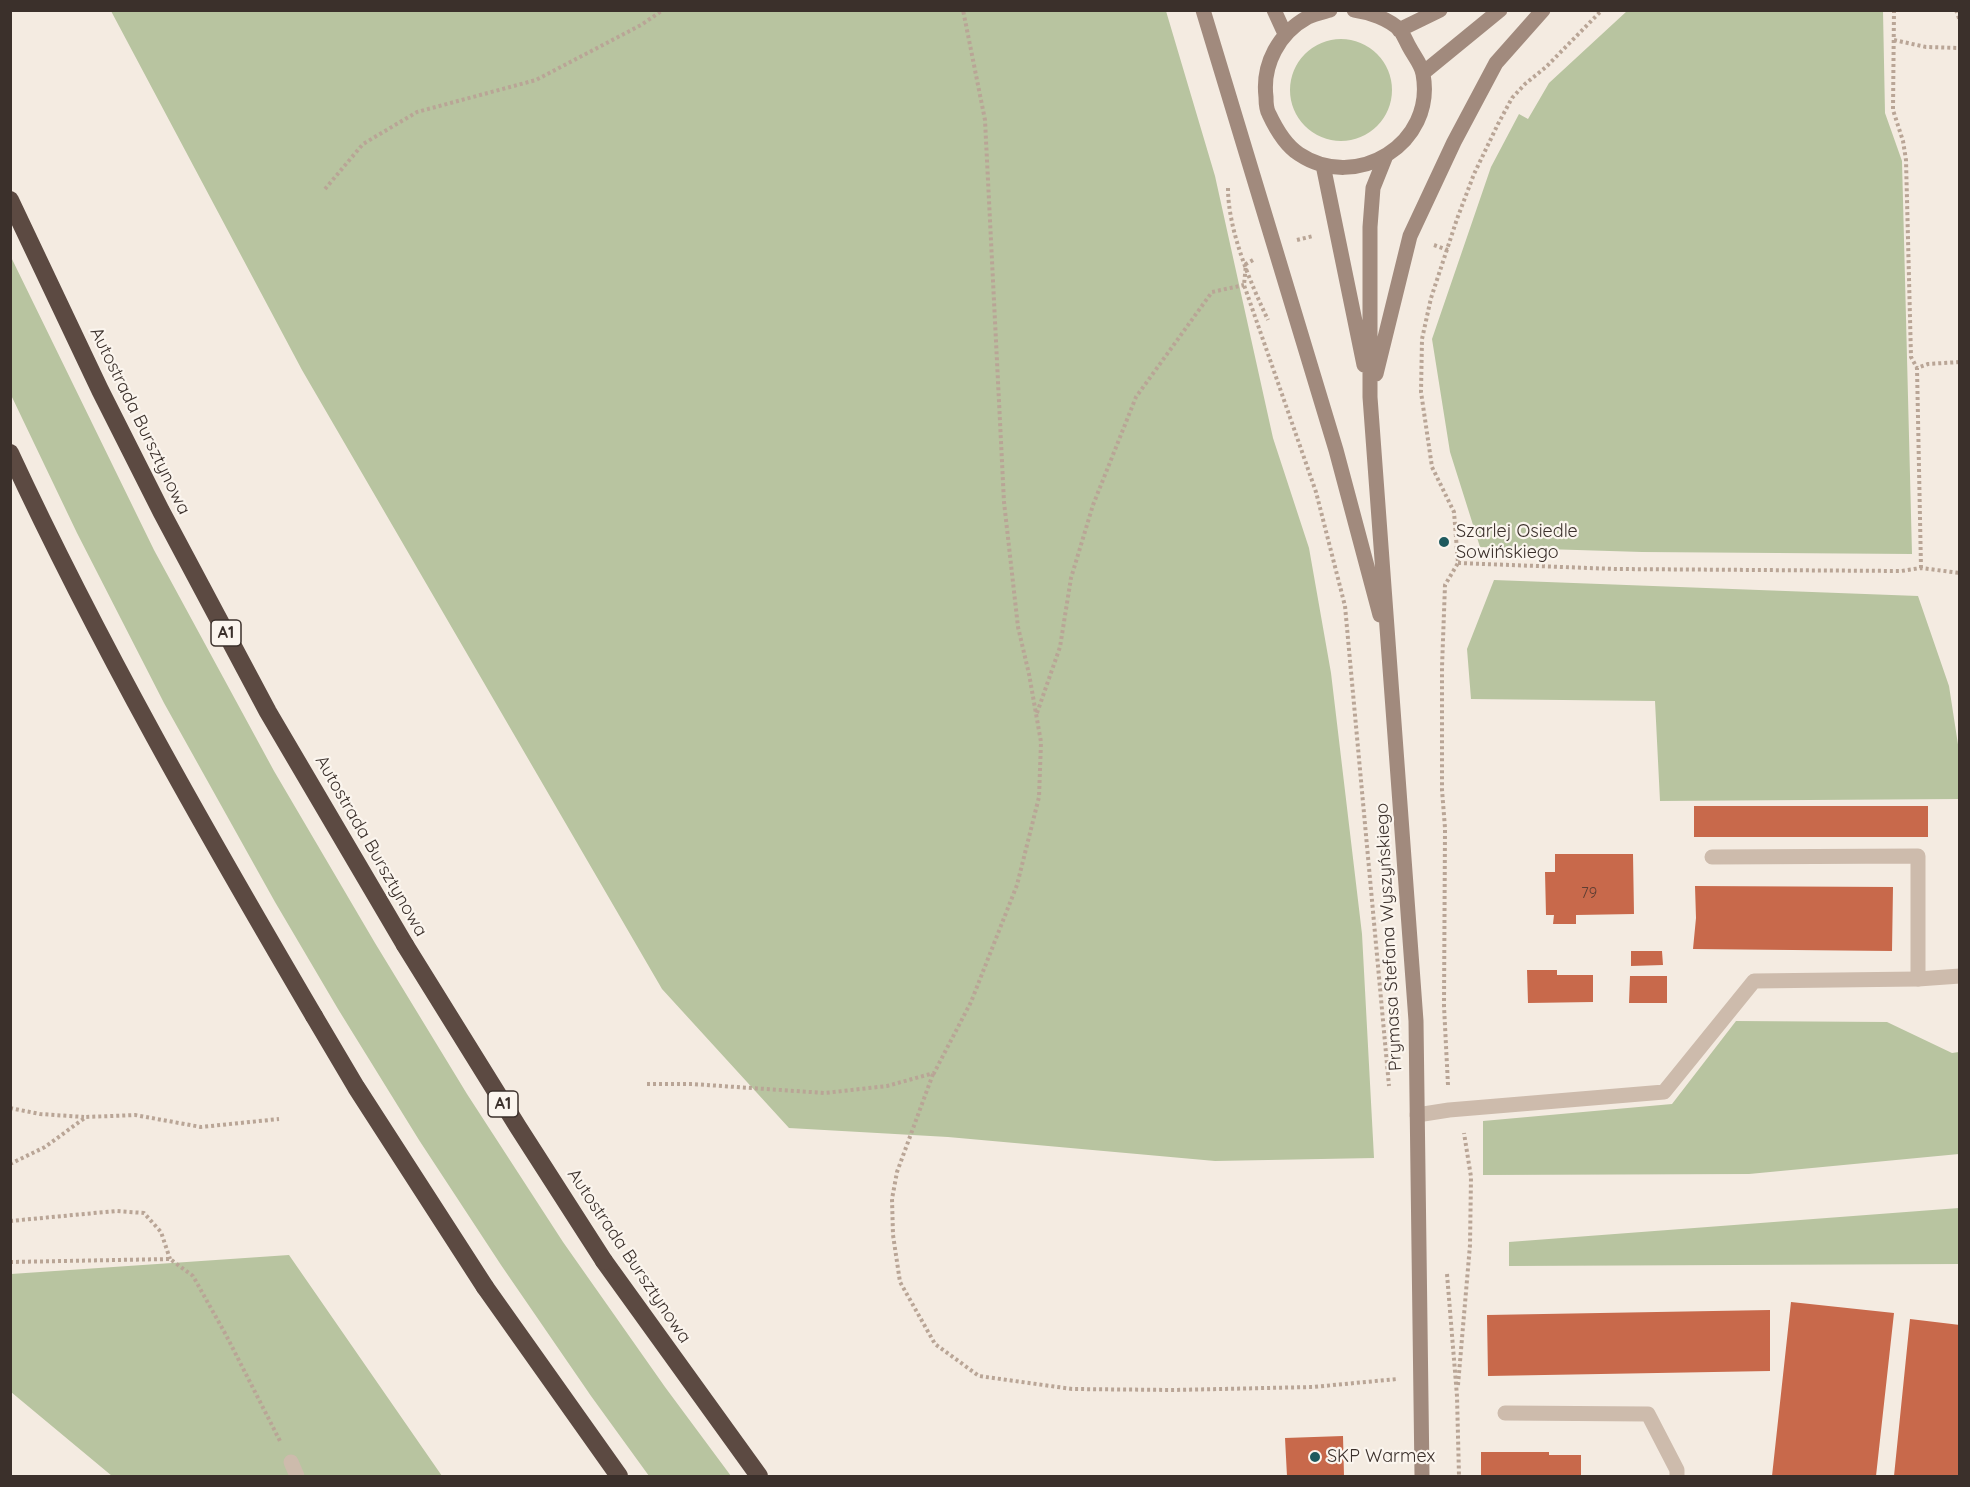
<!DOCTYPE html>
<html>
<head>
<meta charset="utf-8">
<style>
  body { margin:0 }
  #map { position:relative; width:1970px; height:1487px; overflow:hidden; background:#f4ebe1; font-family:Quicksand,sans-serif }
  canvas { display:block }
  .frame { position:absolute; inset:0; border:12px solid #3b302b; pointer-events:none }
</style>
</head>
<body>
<div id="map">
<canvas width="1970" height="1487"></canvas>
<div class="frame"></div>
</div>
<script>
const c = document.querySelector('canvas').getContext('2d');
c.lineJoin = 'round';
function fill(path, color) {
  c.fillStyle = color;
  c.fill(path, 'evenodd');
}
function stroke(path, color, width, dash) {
  c.strokeStyle = color;
  c.lineWidth = width;
  c.lineCap = dash ? 'butt' : 'round';
  c.setLineDash(dash || []);
  c.stroke(path);
}
function drawText(font, color, halo, rows, align = 'center') {
  c.font = font + ' Quicksand,sans-serif';
  c.lineWidth = 4.5;
  c.setLineDash([]);
  c.textBaseline = 'middle';
  c.strokeStyle = halo;
  c.fillStyle = color;
  for (const [text, x, y, turn = 0] of rows) {
    c.save();
    c.translate(x, y);
    c.rotate((+turn || 0) * Math.PI / 180);
    c.textAlign = isNaN(turn) ? turn : align;
    if (halo) c.strokeText(text, 0, 0);
    c.fillText(text, 0, 0);
    c.restore();
  }
}
const green = new Path2D(`
  M111,11H1166L1215,176L1273,438L1309,548L1331,673L1362,934L1374,1158L1215,1161L948,1137L789,1128L662,989L302,370Z
  M1627,11H1883L1885,113L1902,161L1912,554L1642,552L1480,547L1450,452L1432,339L1491,167L1519,114L1528,119L1549,83Z
  M1290 90a51 51 0 1 1 102 0a51 51 0 1 1-102 0Z
  M10,255L154,550L274,771L375,943L467,1094L563,1242L665,1387L731,1476H649L591,1396L501,1265L419,1140L338,1009L275,902L164,703L77,533L11,395Z
  M1494,580L1918,596L1949,686L1959,751V799L1660,801L1655,701L1471,699L1467,649Z
  M1736,1021L1887,1022L1952,1053L1959,1052V1154L1749,1174L1483,1175V1121L1672,1104Z
  M1959,1208V1264L1509,1266V1242Z
  M289,1255L442,1476H112L11,1392V1274Z`);
const building = new Path2D(`
  M1694,806H1928V837H1694Z
  M1555,854H1633L1634,914L1576,915V924H1553L1554,915H1546L1545,872H1555Z
  M1695,886L1893,887L1892,951L1693,949L1696,918Z
  M1631,951H1662L1663,965L1631,966Z
  M1527,970H1557V975H1593V1002L1528,1003Z
  M1630,976H1667V1003H1629Z
  M1791,1302L1894,1313L1876,1476H1772Z
  M1770,1310V1371L1488,1376L1487,1315Z
  M1910,1319L1960,1325V1476H1894Z
  M1343,1436L1344,1476H1287L1285,1438Z
  M1481,1452H1549V1455H1581V1476H1481Z`);
const path = new Path2D(`
  M1894,10L1893,110L1903,141L1906,160L1911,357L1917,368
  M1956,10L1960,21
  M1894,40L1926,47L1960,48
  M1228,188C1228,230 1250,282 1268,320
  M325,189L363,144L417,112L536,80L641,25L663,10
  M1297,240L1313,236
  M1434,245L1448,250
  M1253,260L1246,264L1244,285L1316,492L1345,606L1389,1086
  M1458,563L1615,569L1901,571L1921,568L1960,573
  M1921,568L1917,368L1928,364L1960,362
  M1037,713L1060,647L1071,578L1093,505L1136,397L1212,292L1244,285
  M933,1074L897,1172L892,1199L893,1235L900,1282L935,1344L979,1376L1072,1389L1174,1390L1313,1387L1397,1379
  M647,1084H692L825,1093L887,1086L934,1073L971,1002L1017,885L1039,797L1041,742L1029,674L1018,627L1004,502L985,120L963,10
  M1448,1085L1444,1006L1445,828L1442,790V667L1445,585L1458,563L1454,512L1432,467L1421,392L1422,339L1431,298L1457,219L1474,174L1498,124L1512,98L1525,84L1546,67L1602,10
  M10,1108L40,1114L84,1117
  M10,1164L45,1147L86,1117L135,1115L201,1127L279,1119
  M10,1221L116,1211L144,1213L161,1232L170,1259
  M10,1262L170,1259L193,1276L226,1335L280,1441
  M1447,1274L1457,1396L1459,1476
  M1458,1385L1470,1245L1471,1177L1464,1133`);
const lane = new Path2D(`
  M1417,1115L1449,1110L1664,1092L1754,981L1918,979
  M1505,1413L1648,1414L1677,1470V1476
  M291,1462L297,1476`);
const street = new Path2D(`
  M1712,857L1918,856V979L1960,976`);
const secondary = new Path2D(`
  M1203,10L1336,450L1380,615
  M1274,10L1285,34
  M1330,10C1323,12 1314,14 1308,17C1279,33 1262,64 1266,97C1266,103 1266,109 1269,114C1276,129 1285,145 1299,154C1356,192 1436,144 1423,74C1422,66 1415,57 1411,50C1407,44 1404,35 1400,30C1389,19 1369,12 1354,10
  M1399,30L1440,10
  M1423,73L1500,10
  M1385,158L1373,188L1370,227V397L1416,1021L1422,1476
  M1323,165L1364,365
  M1376,374L1410,236L1454,142L1496,63L1543,10`);
const highway = new Path2D(`
  M10,200L100,390L161,511L268,712L405,945
  M10,453C100,647 206,832 314,1016
  M604,1261L759,1476
  M485,1287L619,1476`);
const highwayBridge = new Path2D(`
  M405,945L518,1127L604,1261
  M314,1016L356,1087L485,1287`);
const markers = [
  [1444,542,6,"#1f5a5e"],
  [1315,1457,6,"#1f5a5e"]
];
const numberNames = [
  ["79",1589,893]
];
const shields = [
  [226,633,30],
  [503,1104,30]
];
const shieldNames = [
  ["A1",226,633],
  ["A1",503,1104]
];
const streetNames = [
  ["Autostrada Bursztynowa",140,421,64],
  ["Autostrada Bursztynowa",371,846,60],
  ["Prymasa Stefana Wyszyńskiego",1389,937,-93],
  ["Autostrada Bursztynowa",629,1256,56]
];
const poiNames = [
  ["Szarlej Osiedle",1456,532],
  ["Sowińskiego",1456,553],
  ["SKP Warmex",1327,1457]
];
fill(green, '#b8c4a0');
fill(building, '#c8694b');
stroke(path, '#b9a596', 4, [3, 3]);
stroke(lane, '#cdbbac', 15);
stroke(street, '#cdbbac', 15);
stroke(secondary, '#a18a7d', 15);
stroke(highway, '#5c4a42', 18);
stroke(highwayBridge, '#5c4a42', 18);
for (const [x, y, r, color] of markers) {
  const dot = new Path2D();
  dot.arc(x, y, r, 0, 2 * Math.PI);
  c.fillStyle = color;
  c.fill(dot);
  stroke(dot, '#fbf5ee', 2);
}
drawText('15px', '#5e3e33', null, numberNames);
for (const [x, y, w] of shields) {
  const box = new Path2D();
  box.roundRect(x - w / 2, y - 13, w, 26, 4.5);
  c.fillStyle = '#fbf5ee';
  c.fill(box);
  stroke(box, '#3b302b', 1.5);
}
drawText('bold 16px', '#3b302b', null, shieldNames);
drawText('18px', '#3b302b', '#fbf5ee', streetNames);
drawText('18px', '#3b302b', '#fbf5ee', poiNames, 'left');
</script>
</body>
</html>
